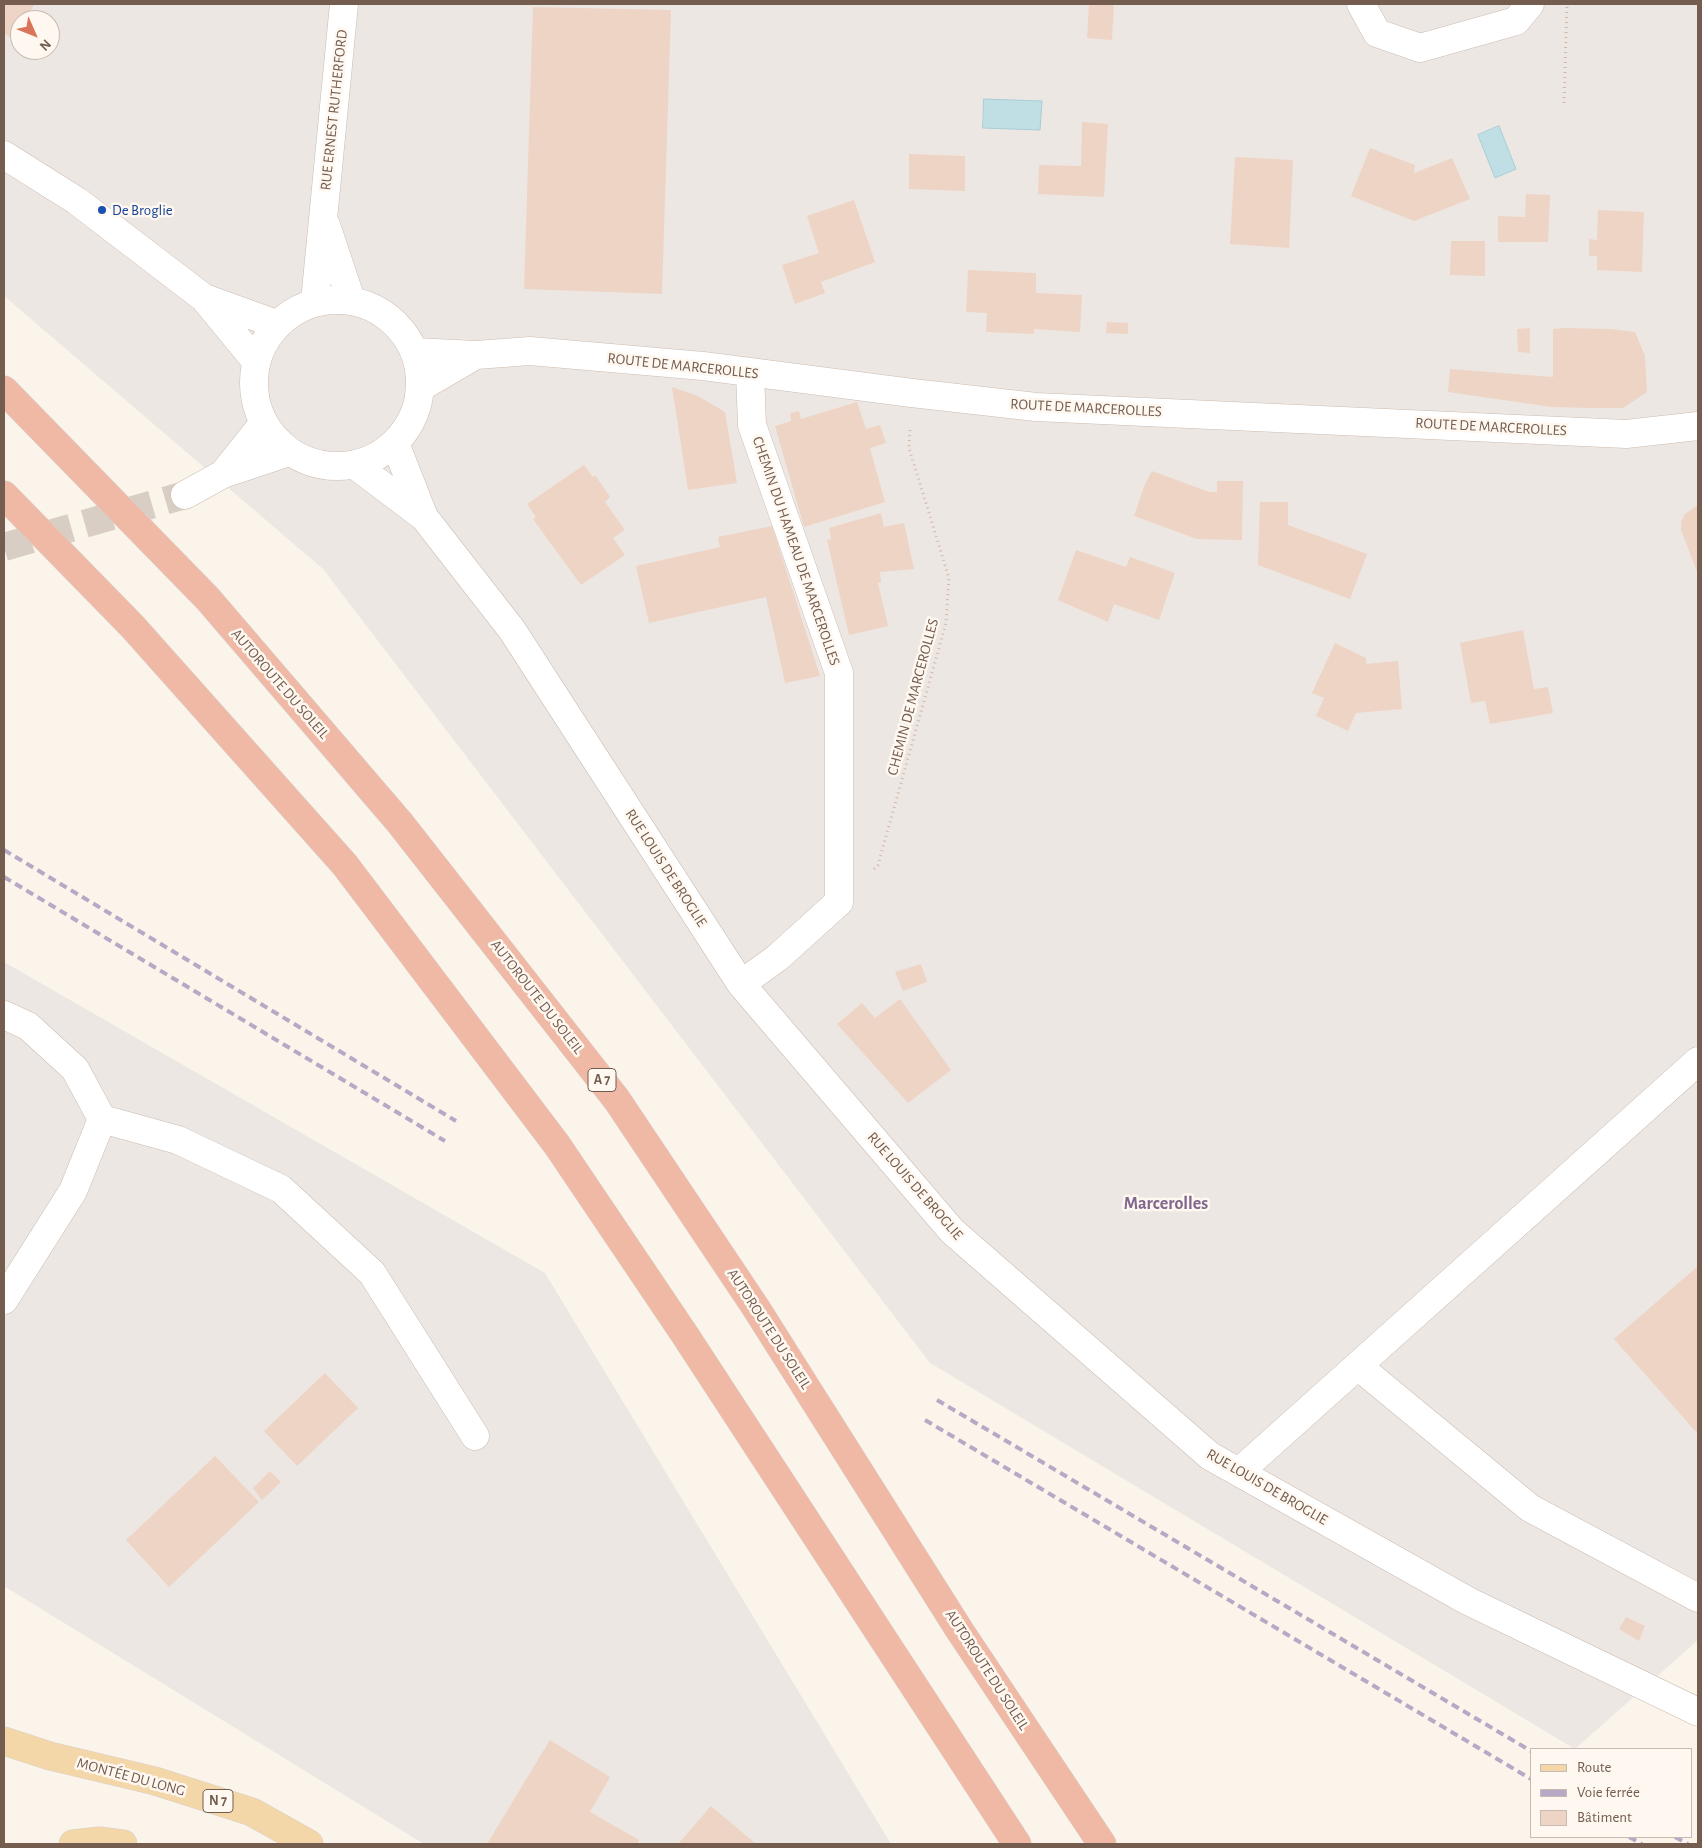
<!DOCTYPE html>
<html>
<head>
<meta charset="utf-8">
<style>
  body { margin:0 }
  #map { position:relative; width:1702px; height:1848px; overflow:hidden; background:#fbf4ea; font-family:"Alegreya Sans",sans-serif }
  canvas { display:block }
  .frame { position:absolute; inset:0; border:5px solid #745c4f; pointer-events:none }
  .legend { position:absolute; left:1530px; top:1748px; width:162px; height:90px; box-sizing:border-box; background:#fef8f0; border:1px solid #c7bab0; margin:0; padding:6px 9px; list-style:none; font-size:15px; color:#745c4f }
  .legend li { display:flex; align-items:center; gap:10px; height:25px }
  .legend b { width:25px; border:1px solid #c7bab0 }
  .north { position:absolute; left:10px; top:10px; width:50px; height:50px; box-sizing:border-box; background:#fef8f0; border:1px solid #c7bab0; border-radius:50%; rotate:134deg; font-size:14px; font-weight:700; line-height:20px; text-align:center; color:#745c4f }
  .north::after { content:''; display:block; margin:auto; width:18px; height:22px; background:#da755a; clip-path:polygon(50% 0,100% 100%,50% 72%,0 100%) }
</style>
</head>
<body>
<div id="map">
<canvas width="1702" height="1848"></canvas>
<div class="frame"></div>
<ul class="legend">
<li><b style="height:6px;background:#f4d7a8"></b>Route</li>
<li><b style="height:6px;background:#b7a8c5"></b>Voie ferrée</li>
<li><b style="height:14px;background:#eed4c4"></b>Bâtiment</li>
</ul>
<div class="north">N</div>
</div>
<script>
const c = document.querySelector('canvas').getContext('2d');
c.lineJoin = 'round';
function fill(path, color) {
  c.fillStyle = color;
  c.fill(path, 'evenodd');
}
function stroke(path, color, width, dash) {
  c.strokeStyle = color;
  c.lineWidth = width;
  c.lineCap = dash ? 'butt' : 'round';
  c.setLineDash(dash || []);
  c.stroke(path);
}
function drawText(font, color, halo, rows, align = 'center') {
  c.font = font + ' "Alegreya Sans",sans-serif';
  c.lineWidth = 5;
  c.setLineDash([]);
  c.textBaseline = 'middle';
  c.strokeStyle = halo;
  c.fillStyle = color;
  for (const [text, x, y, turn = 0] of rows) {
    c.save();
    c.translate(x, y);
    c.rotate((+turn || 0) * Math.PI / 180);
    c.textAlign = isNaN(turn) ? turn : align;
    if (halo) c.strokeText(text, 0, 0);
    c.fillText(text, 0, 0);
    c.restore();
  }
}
const industrial = new Path2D(`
  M4,4H1698V1640L1575,1749L930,1363L323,569L4,296ZM20,20H50V50H20Z
  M4,962L545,1273L891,1844H424L4,1586Z`);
const water = new Path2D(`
  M984,99L1042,101L1040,130L983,128Z
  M1499,126L1516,169L1495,178L1478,135Z`);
const building = new Path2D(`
  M4,4H35L24,20H20V26L11,38L4,33Z
  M1089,4H1114L1112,40L1087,38Z
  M533,7L671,10L662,294L524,289Z
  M1082,122L1108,124L1104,197L1038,194L1039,165L1081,166Z
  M1370,148L1415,165L1414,173L1452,158L1470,199L1414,221L1351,196Z
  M909,154L965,156V191L909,189Z
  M1235,157L1293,160L1289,248L1230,244Z
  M1526,194L1550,195L1548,242H1498V216L1525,217Z
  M854,200L875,262L821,282L825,293L795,304L782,265L819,253L807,216Z
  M1598,210L1644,212L1642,272L1597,270V256H1589V239L1597,240Z
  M1451,241H1485V276L1450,275Z
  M968,270L1036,273V293L1082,295L1080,332L1034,329V334L986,332L987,313L966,312Z
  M1107,322L1128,323V334L1106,333Z
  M1530,328V353L1518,352L1517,329Z
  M1564,328L1611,329L1635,332L1645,356L1647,392L1623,408H1590L1552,407L1448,392L1450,369L1553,377V329Z
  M672,387L698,396L725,412L737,483L688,490Z
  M857,402L866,429L880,425L886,443L870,448L885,502L804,527L775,426L791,421L790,413L799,411L801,419Z
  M584,465L593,477L595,475L610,497L605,502L625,530L613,538L625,555L581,585L533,519L536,517L527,504Z
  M1152,471L1209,492H1217V481H1243L1242,540L1197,539L1134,516L1145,484Z
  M1260,502H1288V525L1367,554L1350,599L1258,565Z
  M1698,505V574L1681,530V522L1685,514Z
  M881,513L884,527L904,523L914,569L880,572L881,582L878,583L888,626L849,635L827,540L831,539L829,528Z
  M772,526L820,676L785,683L766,597L649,623L636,566L720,547L718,537Z
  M1076,550L1126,567L1130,557L1175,573L1159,620L1114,604L1108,622L1058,600Z
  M1523,630L1534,689L1548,687L1553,713L1490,724L1485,701L1471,703L1460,643Z
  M1335,643L1366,658V664L1398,661L1402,709L1356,713L1348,731L1316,716L1324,698L1312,693Z
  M921,964L927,982L903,991L895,972Z
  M900,999L951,1070L908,1103L837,1024L862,1003L875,1018Z
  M1698,1266V1434L1614,1339Z
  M325,1373L358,1408L297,1466L264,1431Z
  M215,1456L259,1502L169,1587L126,1540Z
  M270,1471L281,1482L262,1500L253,1488Z
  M1626,1617L1645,1626L1639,1641L1619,1629Z
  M550,1740L610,1777L590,1812L639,1840L637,1844H487Z
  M711,1806L756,1844H678Z`);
const minorTunnel = new Path2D(`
  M4,547L185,495`);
const path = new Path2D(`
  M1564,103L1567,4
  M874,869L878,865L946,623L949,578L909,448L910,428`);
const minor = new Path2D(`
  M1361,4L1377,33L1420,48L1516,21L1530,4
  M4,155L77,201L204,298L255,360
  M326,225L351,300
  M204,298L276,324
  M254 383a83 83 0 1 1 166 0a83 83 0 1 1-166 0Z
  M315,301L344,4
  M415,352L476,355L421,387
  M476,355L530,351L703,366L912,393L1036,407L1626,434L1698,426
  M395,443L424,517
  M355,465L424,517L512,630L741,984L952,1231L1210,1456L1468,1601L1698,1712
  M223,474L263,424
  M185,495L223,474L289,452
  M741,984L777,958L839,902V673L752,425L750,373
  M4,1015L28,1026L75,1069L102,1119L73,1191L4,1300
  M102,1119L178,1140L281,1189L372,1273L475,1436
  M1358,1366L1530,1508L1698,1598
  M1239,1472L1698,1061`);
const major = new Path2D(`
  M4,1741L50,1756L155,1781L252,1812L309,1844
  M73,1844L99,1841L123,1844`);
const highway = new Path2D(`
  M4,390L208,599L400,823L617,1100L756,1308L960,1631L1102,1844
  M4,495L133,627L345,865L557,1145L685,1335L1017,1844`);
const rail = new Path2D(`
  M4,850L456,1121
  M4,877L445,1141
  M937,1400L1531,1751
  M925,1420L1531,1779
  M1629,1837L1642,1844
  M1675,1837L1688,1844`);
const markers = [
  [102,210,5,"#1a4fb4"]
];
const shields = [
  [602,1080,28],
  [218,1801,30]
];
const shieldNames = [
  ["A 7",602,1080],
  ["N 7",218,1801]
];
const streetNames = [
  ["RUE ERNEST RUTHERFORD",334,110,-84],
  ["ROUTE DE MARCEROLLES",683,366,6],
  ["ROUTE DE MARCEROLLES",1086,408,3],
  ["ROUTE DE MARCEROLLES",1491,427,3],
  ["CHEMIN DU HAMEAU DE MARCEROLLES",796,551,71],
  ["AUTOROUTE DU SOLEIL",280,684,49],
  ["CHEMIN DE MARCEROLLES",913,697,-75],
  ["RUE LOUIS DE BROGLIE",666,868,57],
  ["AUTOROUTE DU SOLEIL",537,997,52],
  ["RUE LOUIS DE BROGLIE",915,1186,49],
  ["AUTOROUTE DU SOLEIL",769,1329,57],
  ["RUE LOUIS DE BROGLIE",1267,1487,30],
  ["AUTOROUTE DU SOLEIL",987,1670,57],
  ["MONTÉE DU LONG",131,1777,15]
];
const transitNames = [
  ["De Broglie",112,210]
];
const quarterNames = [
  ["Marcerolles",1166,1204]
];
fill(industrial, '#ede7e3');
fill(water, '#c0dfe4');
stroke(water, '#a7ced5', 1);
fill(building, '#eed4c4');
stroke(minorTunnel, '#d9cec3', 28, [28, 14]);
stroke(minor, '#cdbcb1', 29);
stroke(major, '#d8d1ce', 29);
stroke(highway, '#d8d1ce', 29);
stroke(path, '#d4b7a7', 3, [1, 4]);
stroke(minor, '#fff', 28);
stroke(major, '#f4d7a8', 28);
stroke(highway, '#f0b9a6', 28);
stroke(rail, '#b7a8c5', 4, [8, 5]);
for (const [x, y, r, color] of markers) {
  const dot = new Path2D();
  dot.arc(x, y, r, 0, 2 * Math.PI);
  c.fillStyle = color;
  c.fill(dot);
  stroke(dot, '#fef8f0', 2);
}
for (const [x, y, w] of shields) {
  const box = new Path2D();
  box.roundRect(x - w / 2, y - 11.5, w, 23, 4);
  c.fillStyle = '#fef8f0';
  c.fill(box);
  stroke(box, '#745c4f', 1);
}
drawText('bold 14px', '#745c4f', null, shieldNames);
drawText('15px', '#745c4f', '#fef8f0', streetNames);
drawText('15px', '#164399', '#fef8f0', transitNames, 'left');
drawText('bold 18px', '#81678f', '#fef8f0', quarterNames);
</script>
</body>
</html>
